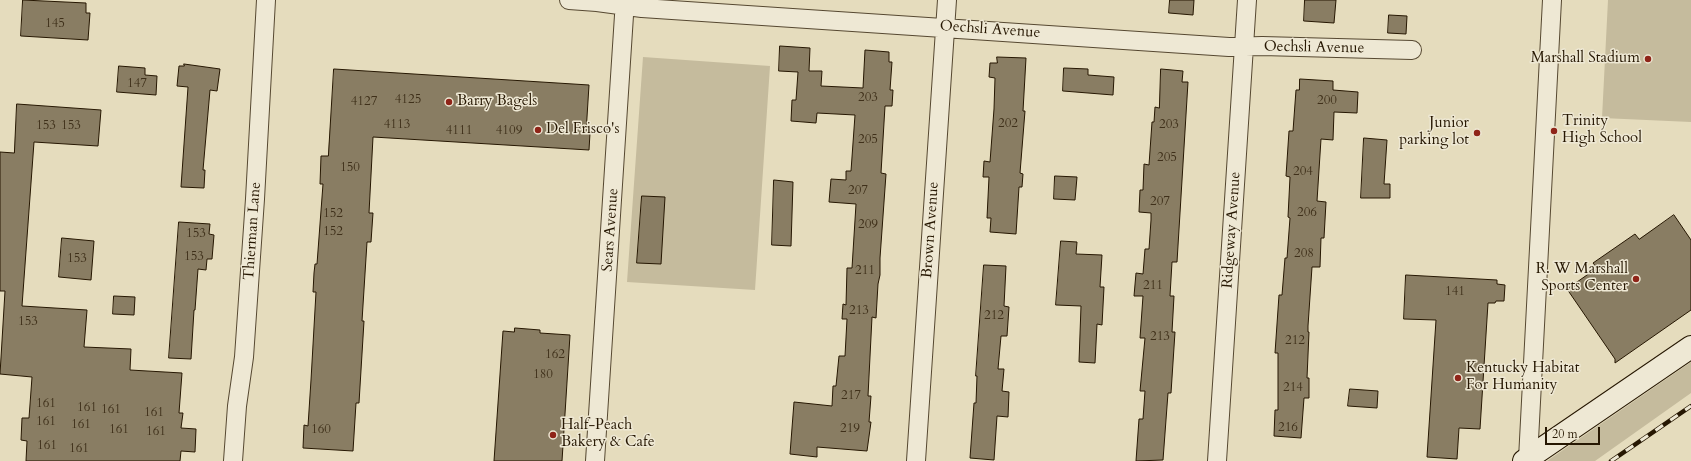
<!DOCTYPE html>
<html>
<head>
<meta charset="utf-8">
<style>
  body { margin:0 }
  #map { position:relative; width:1691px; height:461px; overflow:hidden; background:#e5dcbd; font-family:Cardo,serif }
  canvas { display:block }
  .scale { position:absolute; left:1545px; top:427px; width:55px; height:18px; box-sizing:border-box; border:2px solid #261702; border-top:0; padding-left:5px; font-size:12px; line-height:14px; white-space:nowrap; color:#261702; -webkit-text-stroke:3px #eee8d4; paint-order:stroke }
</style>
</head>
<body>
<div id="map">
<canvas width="1691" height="461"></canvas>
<div class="scale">20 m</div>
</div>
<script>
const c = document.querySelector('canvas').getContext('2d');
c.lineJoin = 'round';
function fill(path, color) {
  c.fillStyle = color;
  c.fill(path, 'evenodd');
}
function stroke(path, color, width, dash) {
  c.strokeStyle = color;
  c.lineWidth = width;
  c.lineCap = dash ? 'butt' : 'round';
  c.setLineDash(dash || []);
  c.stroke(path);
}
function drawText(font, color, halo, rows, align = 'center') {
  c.font = font + ' Cardo,serif';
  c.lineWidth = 3;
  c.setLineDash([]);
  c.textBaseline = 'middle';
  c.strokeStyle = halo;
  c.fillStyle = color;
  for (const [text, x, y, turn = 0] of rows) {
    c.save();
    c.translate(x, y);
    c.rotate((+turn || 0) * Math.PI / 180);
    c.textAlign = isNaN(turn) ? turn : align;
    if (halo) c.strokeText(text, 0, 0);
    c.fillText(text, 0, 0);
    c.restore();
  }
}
const green = new Path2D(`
  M1608,0H1691V122L1602,118Z
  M643,57L770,66L755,290L627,282Z
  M1691,362V393L1595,461H1547Z`);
const building = new Path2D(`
  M23,0L86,3V13H90L88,40L21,36Z
  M1170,0H1194L1193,15L1169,13Z
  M1305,0H1336L1334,23L1304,21Z
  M1389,15L1407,16L1406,34L1388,33Z
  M780,46L810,48L809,71H822L821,86L863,88L865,50L889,52V62H892L890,90H893L892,106H885L881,173L886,174L880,258V275L878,284L876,318L872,317L868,396H871L869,422H871L867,451L817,447V457L790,454L794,402L832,406L833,386H836L839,356H845L847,319H842L843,304L846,305L847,268H852L856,204L829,202L831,179L846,180V171H851L855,115L817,113L816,123L791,121L792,100H796L798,72L779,71Z
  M997,57L1026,58L1023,111H1025L1020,173L1023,174L1022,187H1019L1016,234L990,232L991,218H987L989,177H983L984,161L990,162L994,109L995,78L989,77L990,63H997Z
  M184,64L220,69L217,91L210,90L203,170H205L204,188L181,187L188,87L177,86L179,66H184Z
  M119,66L145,68V75L157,76L156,95L117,92Z
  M1064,68L1088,69V75L1114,77L1113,95L1063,91Z
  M334,69L589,85L586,133H590L589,150L373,137L369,213H373L371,242H367L362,321H364L359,403H356L353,451L303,448L304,425L308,426L311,380L316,292H313L314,273L315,264H317L323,184H320L321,156H328Z
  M1161,69L1183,71L1182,82H1188L1177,262H1172L1170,296H1174L1172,332H1175L1171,393H1168L1163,460L1136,461L1139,419H1143L1145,391H1140L1145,338H1140L1143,296H1134L1136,273L1143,274L1145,249H1149L1151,220V213L1139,212L1140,190H1143L1144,164L1149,165L1152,122H1154L1155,107L1159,108Z
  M1300,79L1333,81V90L1358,92L1357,113L1334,112L1333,140L1321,139L1317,201L1326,202L1324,238H1321L1320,267H1312L1308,326V332H1309L1307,378H1309V398H1304L1301,438L1274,436L1275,410H1278V353H1275L1279,295H1282L1285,258H1287L1290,218L1288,217L1290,177L1286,176L1289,131H1293L1296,90H1299Z
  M17,104L101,110L98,146L34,142L22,306L87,310L84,347L131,349L130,370L182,373L179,413H183L181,428L196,429L195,452L181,451L180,461H26L27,441L21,440L22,418H29L32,377L0,374L5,291H0V152L14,153Z
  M1364,138L1387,140L1384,184H1390V198H1361Z
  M1055,176L1077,177L1075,200L1054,199Z
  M774,180L793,182L791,246L772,245Z
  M642,196L665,197L661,264L637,263Z
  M1674,215L1691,240V310L1615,363V359L1567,289L1597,268L1593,263L1635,234L1639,239Z
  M179,222L210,224L209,234L214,235L212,259H207L206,270L198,269L195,310H194L191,359L169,358Z
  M62,238L94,241L91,280L59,277Z
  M1061,241L1077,242L1076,254L1102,255L1100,287H1104L1102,325L1097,324L1095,363L1079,362L1081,306L1056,305Z
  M984,265L1006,266L1004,306L1009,307L1007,336H1001L998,369H1004L1002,391L1009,392L1008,417L997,416L994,460L970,458L974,403H976L977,376H976Z
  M1406,275L1497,280V284L1505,285L1504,301H1496L1495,303H1488L1480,429L1459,428L1457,459L1427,457L1436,320L1404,319Z
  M114,296L135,297L134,315L113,314Z
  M515,328L540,330V333L570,335L562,461H494L503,331L514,332Z
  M1350,389L1378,391L1377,408L1348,406Z`);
const street = new Path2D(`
  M569,0L597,2L642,8L1229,47L1262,46L1412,50
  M1528,459L1552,0
  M233,461L237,406L244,357L255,199L266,0
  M595,461L625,0
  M916,461L947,0
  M1217,461L1247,0`);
const secondary = new Path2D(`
  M1524,461L1691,347`);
const rail = new Path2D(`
  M1611,461L1691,406`);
const markers = [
  [1648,59,4,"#8f2418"],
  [449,102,4,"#8f2418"],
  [538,130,4,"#8f2418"],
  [1554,131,4,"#8f2418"],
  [1477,133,4,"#8f2418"],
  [1636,279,4,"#8f2418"],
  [1458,378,4,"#8f2418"],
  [553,435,4,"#8f2418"]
];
const numberNames = [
  ["145",55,24],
  ["147",137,84],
  ["203",868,98],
  ["4125",408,100],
  ["200",1327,101],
  ["4127",364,102],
  ["202",1008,124],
  ["4113",397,125],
  ["203",1169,125],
  ["153",46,126],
  ["153",71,126],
  ["4111",459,131],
  ["4109",509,131],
  ["205",868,140],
  ["205",1167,158],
  ["150",350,168],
  ["204",1303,172],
  ["207",858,191],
  ["207",1160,202],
  ["206",1307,213],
  ["152",333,214],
  ["209",868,225],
  ["152",333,232],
  ["153",196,234],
  ["208",1304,254],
  ["153",194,257],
  ["153",77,259],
  ["211",865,271],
  ["211",1153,286],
  ["141",1455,292],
  ["213",859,311],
  ["212",994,316],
  ["153",28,322],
  ["213",1160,337],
  ["212",1295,341],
  ["162",555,355],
  ["180",543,375],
  ["214",1293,388],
  ["217",851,396],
  ["161",46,404],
  ["161",87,408],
  ["161",111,410],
  ["161",154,413],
  ["161",46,422],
  ["161",81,425],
  ["216",1288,428],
  ["219",850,429],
  ["161",119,430],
  ["160",321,430],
  ["161",156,432],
  ["161",47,446],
  ["161",79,449]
];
const streetNames = [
  ["Oechsli Avenue",990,30,4],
  ["Oechsli Avenue",1314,48,1],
  ["Sears Avenue",611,230,-86],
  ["Brown Avenue",931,230,-86],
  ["Ridgeway Avenue",1232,230,-86],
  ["Thierman Lane",253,231,-86]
];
const poiNames = [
  ["Marshall Stadium",1640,59,"right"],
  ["Barry Bagels",457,102],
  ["Trinity",1562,122],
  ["High School",1562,139],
  ["Junior",1469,124,"right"],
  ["parking lot",1469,141,"right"],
  ["Del Frisco's",546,130],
  ["R. W Marshall",1628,270,"right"],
  ["Sports Center",1628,287,"right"],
  ["Kentucky Habitat",1466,369],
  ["For Humanity",1466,386],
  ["Half-Peach",561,426],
  ["Bakery & Cafe",561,443]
];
fill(green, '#c5bb9d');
fill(building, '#897d63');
stroke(building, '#261702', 1);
stroke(street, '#564831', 20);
stroke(secondary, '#261702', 24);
stroke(street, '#eee8d4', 18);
stroke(secondary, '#eee8d4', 22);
stroke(rail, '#261702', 4.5);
stroke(rail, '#eee8d4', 3, [9]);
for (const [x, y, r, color] of markers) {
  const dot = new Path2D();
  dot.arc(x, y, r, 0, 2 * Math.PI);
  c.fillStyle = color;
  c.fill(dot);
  stroke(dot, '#eee8d4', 1.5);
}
drawText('13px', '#3f301a', null, numberNames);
drawText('15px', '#261702', '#eee8d4', streetNames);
drawText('15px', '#261702', '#eee8d4', poiNames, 'left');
</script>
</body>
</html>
